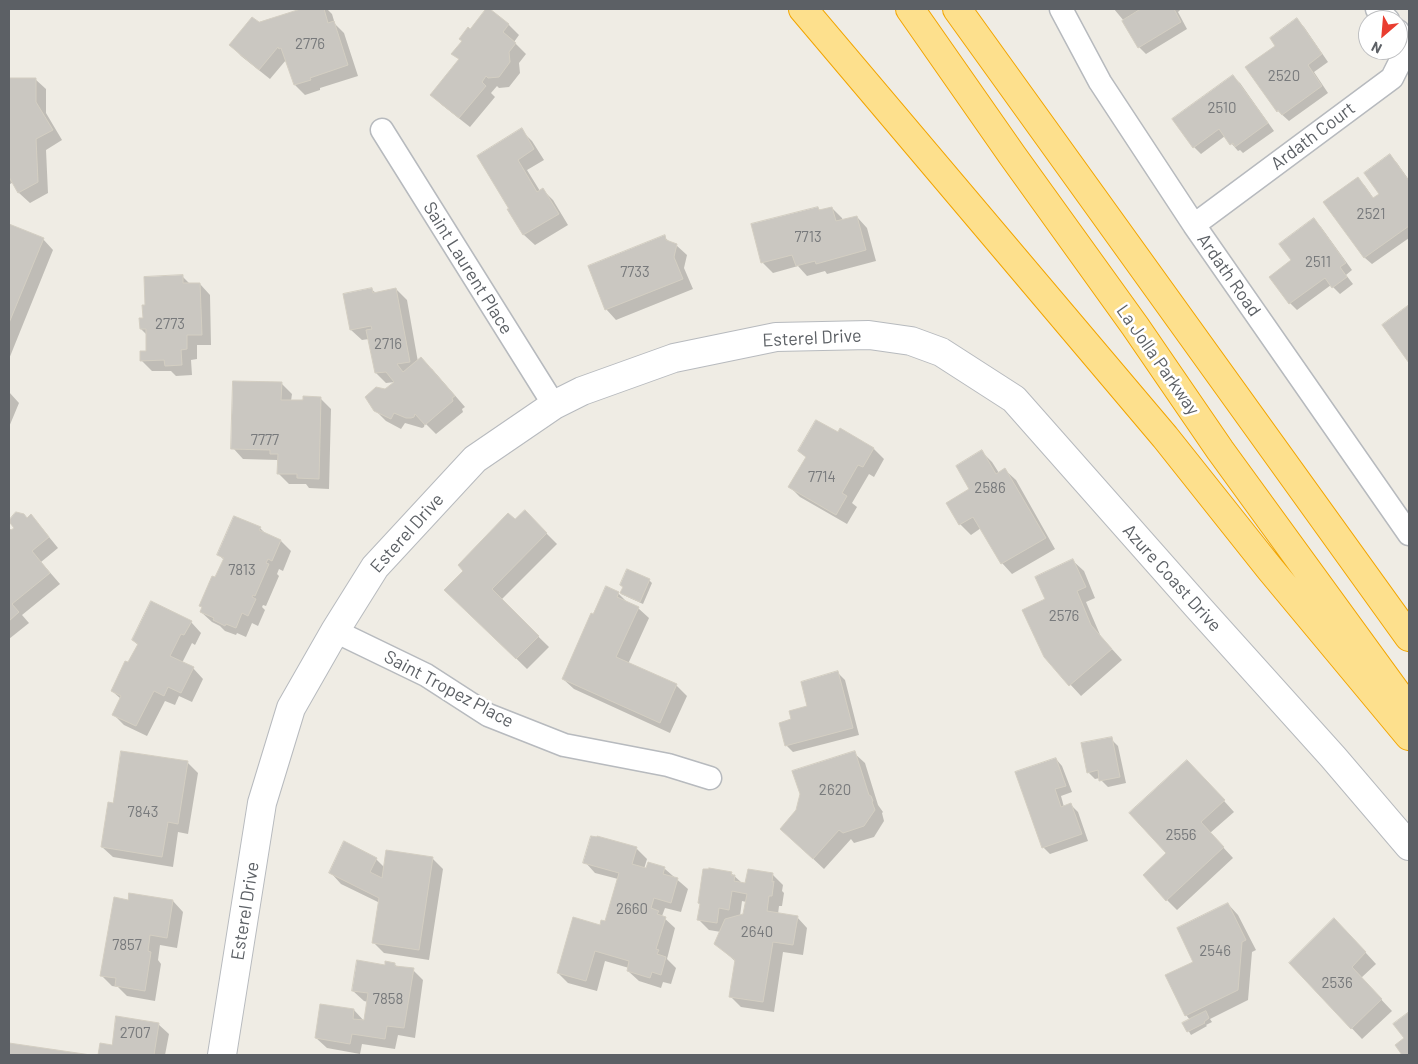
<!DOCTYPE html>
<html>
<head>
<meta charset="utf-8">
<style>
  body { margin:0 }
  #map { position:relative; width:1418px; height:1064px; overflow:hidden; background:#efece4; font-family:Barlow,sans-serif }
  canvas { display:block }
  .frame { position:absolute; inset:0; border:10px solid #5c6065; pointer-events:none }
  .north { position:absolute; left:1358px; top:10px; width:50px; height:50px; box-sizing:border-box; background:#fff; border:1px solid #bebfc1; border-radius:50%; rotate:207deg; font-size:14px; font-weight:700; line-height:20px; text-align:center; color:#5c6065 }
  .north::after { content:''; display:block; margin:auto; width:18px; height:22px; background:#e93d30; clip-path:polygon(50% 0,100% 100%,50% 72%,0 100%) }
</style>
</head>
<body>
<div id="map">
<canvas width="1418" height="1064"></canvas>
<div class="frame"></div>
<div class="north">N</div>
</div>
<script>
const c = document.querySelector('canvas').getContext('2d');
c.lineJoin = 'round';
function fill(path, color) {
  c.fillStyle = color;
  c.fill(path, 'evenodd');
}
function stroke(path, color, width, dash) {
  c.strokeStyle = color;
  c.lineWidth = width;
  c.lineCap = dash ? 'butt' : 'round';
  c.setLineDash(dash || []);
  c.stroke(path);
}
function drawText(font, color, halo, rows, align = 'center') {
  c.font = font + ' Barlow,sans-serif';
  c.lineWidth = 5;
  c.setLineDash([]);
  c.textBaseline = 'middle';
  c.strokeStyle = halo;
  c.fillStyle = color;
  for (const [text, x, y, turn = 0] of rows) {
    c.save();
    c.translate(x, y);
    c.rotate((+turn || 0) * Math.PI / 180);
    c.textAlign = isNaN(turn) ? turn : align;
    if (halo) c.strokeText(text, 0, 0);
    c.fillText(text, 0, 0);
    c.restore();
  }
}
const shadow = new Path2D(`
  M306,9H327L332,14L335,24L344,33L358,76L320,88V90L305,95L295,85L286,60L270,79L241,56L231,45L259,24Z
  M488,9L509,25L519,35L514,42L526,54L519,63L520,73L509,87L499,88L497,86L491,93L495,97L470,127L442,105L432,95L460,60L453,54Z
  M1114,9H1181L1178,12L1187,29L1146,54L1139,47L1124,21Z
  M1297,20L1304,27L1328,62L1314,72L1328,93L1289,121L1278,111L1247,67L1276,46Z
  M1233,77L1240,83L1274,131L1243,153L1240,150L1238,151L1225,136L1201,154L1194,147Z
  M35,79L46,89V113L62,140L46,150L48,193L30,203L19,193L13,182L9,185V80Z
  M521,130L532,141L544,160L527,170L540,191L543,190L553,200L568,225L535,245L524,235L509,210Z
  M1390,156L1397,163L1409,180V238L1372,264L1365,258L1325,202L1358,179L1365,186L1374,199L1380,194Z
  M818,208L821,211L832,208L842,218L843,221L857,217L867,228L876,261L827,274L825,271L807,276L798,266L773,273L762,262Z
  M1314,220L1321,227L1352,270L1346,275L1353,284L1340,294L1331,285L1297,310L1290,303L1293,261Z
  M9,226L43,239L53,250L9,359Z
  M664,237L670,242L676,245L687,255L684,268L693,289L616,320L606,309Z
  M183,277L190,284H200L210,295L211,345H197V359L191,360L192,375L176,376L171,371H152L142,361L148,352L147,335L141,329L144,320Z
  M371,289L376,293L396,289L407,300L418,362L432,369L465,407L462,409L463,412L436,434L425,423L424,427L422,428L405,423L401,429L386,421L375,410L385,391L395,382L386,383L376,373L369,339L362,340L351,330Z
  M1409,307V360L1384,325Z
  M281,383L292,394L291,401L320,398L331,409L329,489L309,488L306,484H289L278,473L279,462L277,460L243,459L233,448Z
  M9,392L19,403L9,427Z
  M841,430L874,449L884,459L874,477L869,474L852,503L857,507L847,524L800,497L790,487L807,458L799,451L838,434Z
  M982,452L992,462L999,473L1005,470L1016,480L1055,549L1012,574L1002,563L981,528L971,535L960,524L948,503L971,490Z
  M525,512L557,544L501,600L549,647L527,669L446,590Z
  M30,516L41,527L58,548L41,562L60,584L22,615L29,623L9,639V529L11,531Z
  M260,528L267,535L281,541L291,551L283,571L279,569L277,574L279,576L266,606L263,605L262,607L265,610L258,626L252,623L246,637L237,633L236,635L225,631L220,626L212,622L201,612L224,560L219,555Z
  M1073,561L1084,571L1095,598L1086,602L1101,637L1122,660L1081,696L1045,657L1046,600Z
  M649,580L652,583L643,604L621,594L624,588Z
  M618,593L629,604L638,608L649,618L628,664L676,685L687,696L670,733L574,689L563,679L594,616Z
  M191,622L201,633L195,645L192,643L182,663L193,668L203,679L192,702L179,696L175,705L165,701L147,736L124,725L113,714L121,699L112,691L129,664L138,645L133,640Z
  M838,673L845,680L859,735L793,752L786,745L792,720L809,707Z
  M1111,739L1118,746L1126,783L1108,787L1101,780L1100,778L1095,779L1088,772Z
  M854,753L865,763L878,805L883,812L882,813L884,821L874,837L854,843L851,839L824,869L792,839L797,811Z
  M1056,759L1062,766L1072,792L1061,796L1064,807L1071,805L1078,812L1088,841L1050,854L1043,847Z
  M187,762L198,773L188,834L178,832L173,867L113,857L102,847L114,804Z
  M1198,772L1234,812L1210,833L1233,858L1177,910L1167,900L1168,853Z
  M636,848L647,859L644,869L647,870L648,864L665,869L688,889L681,912L665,908L662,916L675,928L667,959L676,968L671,984L663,982L661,988L639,981L628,971L629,968L605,961L597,991L568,983L558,973L601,926L606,922L618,879L595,873L585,862Z
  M432,858L443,869L429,960L384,953L374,943L380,903L341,884L331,873L376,859L385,868Z
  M731,873L742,883L746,884L773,875L783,885L782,891L784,893L782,906H779L778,914L797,917L807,928L803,955L783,952L774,1012L741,1007L731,997L736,962L716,944L721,932L709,930L698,919ZM742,901L746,902L744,915L740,916Z
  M129,901H173L183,912L177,948L160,945L158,960L161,964L155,1001L127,996L118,987L112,986L102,976Z
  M1228,904L1238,915L1256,950L1252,952L1248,1000L1210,1019L1212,1022L1206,1025L1207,1026L1191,1035L1184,1023L1190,1020L1186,1015L1195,962Z
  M1345,930L1376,964L1361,978L1392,1011L1362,1039L1290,963Z
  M394,964L398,967L413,970L423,980L415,1038L398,1035L395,1049L362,1044L360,1054L327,1048L316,1038L354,1010L365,1022L368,1002L364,1001L353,991L386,966Z
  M158,1024L169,1034L165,1055H99L101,1045L113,1046Z
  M9,1044L82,1055H9Z`);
const building = new Path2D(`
  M301,9H324L328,23L334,21L348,65L310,78L311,80L294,85L281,48L279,49L278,47L259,70L229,45L252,17L259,22Z
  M486,9H490L509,24L503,32L516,43L509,52L510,62L499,77L488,78L486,76L482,82L486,86L459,118L430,95L459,59L451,54L462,41L459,39L468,27L470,29Z
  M1141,9H1174L1181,22L1138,48L1122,21Z
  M1297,18L1322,54L1308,65L1322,86L1282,115L1278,110L1277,112L1245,67L1275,46L1270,38Z
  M1233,75L1268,123L1235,147L1233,143L1230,145L1219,129L1193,148L1172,119Z
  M9,78H36V102L53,130L36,139L38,182L18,193L9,177Z
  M522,128L534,149L518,160L537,192L543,188L559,214L523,235L507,209H509L477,156Z
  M1390,154L1409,181V226L1364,258L1323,202L1358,177L1373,198L1379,194L1364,173Z
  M818,207L819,210L832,207L836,221L857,216L866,250L816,264L815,261L796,266L792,255L761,263L751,224Z
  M1314,218L1346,263L1340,267L1347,277L1332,288L1325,278L1289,304L1269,277L1291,260L1279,244Z
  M9,224L44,238L9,323Z
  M665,235L666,240L677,244L674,257L683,279L605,310L588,266Z
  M183,275V283H200L202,335H187V349L181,350L182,365L165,366L164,360L140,361V351H146V329H140L139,318H143L142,305H145L144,277Z
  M372,288L373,293L396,288L410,362L397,364L403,372L421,357L455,396L452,398L453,401L425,425L415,414L414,417L411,418H406L394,413L391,419L374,411L365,397L376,387L385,389L394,382L386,372L375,373L366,330L372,329L371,326L350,330L343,294Z
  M1409,305V363L1382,325Z
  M233,381L282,382L281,400H303V396L321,397L319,479L297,478V474H277L278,454H270V450L231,449Z
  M816,420L838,432L840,428L874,448L863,467L858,465L842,493L847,496L836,515L788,487L806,457L798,451Z
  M982,450L996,474L1005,468L1046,538L1001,564L973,517L959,525L946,503L969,489L956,466Z
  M525,510L547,533L492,589L539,636L516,659L444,590L463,571L458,565L508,513L515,519Z
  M16,512L24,514L27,518L31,514L49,537L32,551L50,573L12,604L19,612L9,621V528L11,530L14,528L10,523V519Z
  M234,516L261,527L259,530L281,540L272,561L268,559L266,563L269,564L255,596L253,595L252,597L256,599L248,616L242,613L236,628L226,624L225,626L213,620L214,618L200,612L202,607L199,606L212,576L215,577L224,558L217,555Z
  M1073,559L1086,587L1077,591L1091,625L1112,649L1069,686L1044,657L1022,610L1045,599L1035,577Z
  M627,569L650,579L640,602L620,593L623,587L620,585Z
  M606,586L619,592L617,597L639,607L616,657L677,684L660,723L562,679L591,613L593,614Z
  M151,601L192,621L184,635L181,634L170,656L194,667L181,693L168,687L164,696L154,691L136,726L112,715L121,696L111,691L125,661L128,662L138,644L132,640Z
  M838,671L853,728L785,746L779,723L791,719L789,711L807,706L801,682Z
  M1112,737L1120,777L1099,781L1098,770L1087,773L1081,743Z
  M121,751L188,761L178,824L168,822L162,857L101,847L108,802L113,803Z
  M855,751L869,795L871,796L873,801L872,802L875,810L864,826L843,833L839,830L813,859L780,829L796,810L800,794L792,771Z
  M1056,758L1066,786L1055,789L1061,807L1071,803L1082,834L1042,848L1015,772Z
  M1187,760L1225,800L1201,822L1224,847L1166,901L1143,875L1166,853L1129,813Z
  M591,836L597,837V836L637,847L632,864L646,868L648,862L665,867L663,874L678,878L671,903L654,898L651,908L659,911L657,914L666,917L656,949L659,950L657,954L666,957L661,975L652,972L650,978L627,971L629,961L595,951L586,981L557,973L573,917L600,925L601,920L605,921L619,873L583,863Z
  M344,841L377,858L370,872L382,878L386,850L433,857L419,950L372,943L379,898L329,873Z
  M709,868L732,872L731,875H735L734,881L745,883L748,869L773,873L772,882L774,881L772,896H769L767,911L798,916L793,945L773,942L763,1002L729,997L735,960L714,944L725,919L743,914L747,894L732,891L729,910L719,908L717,923L697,920L700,904L698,903L703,869H709Z
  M129,893L173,900L167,938L150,935L148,951L151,952L145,991L115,986L116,978L100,976L114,897L128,900Z
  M1228,903L1246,940L1242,942L1238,990L1185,1016L1165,975L1193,962L1177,928Z
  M1334,918L1366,952L1352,967L1382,999L1351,1029L1289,963Z
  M357,960L385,965V961L395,963V966L414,968L404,1028L387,1026L385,1039L352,1034L350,1044L315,1038L320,1004L354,1009L353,1019L364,1020L368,993L352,991Z
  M1206,1011L1209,1018L1204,1022L1205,1023L1187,1032L1182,1023Z
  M1409,1012V1055H1402L1395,1045L1404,1038L1393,1024Z
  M116,1016L159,1023L154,1055H98L100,1043L112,1045Z
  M9,1043L91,1055H9Z`);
const minor = new Path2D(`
  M1061,9L1100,82L1194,225L1409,534
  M1377,9L1388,20
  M382,130L554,405
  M1194,225L1392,78L1406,50L1398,31
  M335,631L426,675L488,715L564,745L668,765L710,778`);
const tertiary = new Path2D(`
  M222,1055L262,803L291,708L335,631L375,567L475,459L554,405L582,391L674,358L776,337L869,335L911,341L941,352L1014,399L1197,606L1333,757L1409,846`);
const motorway = new Path2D(`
  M803,9L1165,437L1270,569L1409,736
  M910,9L1012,155L1135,326L1220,450L1409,710
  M957,9L1409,637`);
const numberNames = [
  ["2776",310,44],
  ["2520",1284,76],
  ["2510",1222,108],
  ["2521",1371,214],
  ["7713",808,237],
  ["2511",1318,262],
  ["7733",635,272],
  ["2773",170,324],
  ["2716",388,344],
  ["7777",265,440],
  ["7714",822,477],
  ["2586",990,488],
  ["7813",242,570],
  ["2576",1064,616],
  ["2620",835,790],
  ["7843",143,812],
  ["2556",1181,835],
  ["2660",632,909],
  ["2640",757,932],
  ["7857",127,945],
  ["2546",1215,951],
  ["2536",1337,983],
  ["7858",388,999],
  ["2707",135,1033]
];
const streetNames = [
  ["Ardath Court",1313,136,-37],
  ["Saint Laurent Place",468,268,58],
  ["Ardath Road",1229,275,55],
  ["Esterel Drive",812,338,-3],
  ["La Jolla Parkway",1158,360,55],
  ["Esterel Drive",407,533,-48],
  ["Azure Coast Drive",1172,578,48],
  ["Saint Tropez Place",449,689,28],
  ["Esterel Drive",245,911,-81]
];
fill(shadow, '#0003');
fill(building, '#cac7c1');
stroke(building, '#d3cec2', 1);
stroke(minor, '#b7babe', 25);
stroke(tertiary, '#b7babe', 30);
stroke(motorway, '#f2a501', 30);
stroke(minor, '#fff', 22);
stroke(tertiary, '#fff', 28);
stroke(motorway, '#fde08d', 28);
drawText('15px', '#787a7c', null, numberNames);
drawText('18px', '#5c6065', '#fff', streetNames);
</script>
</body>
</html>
